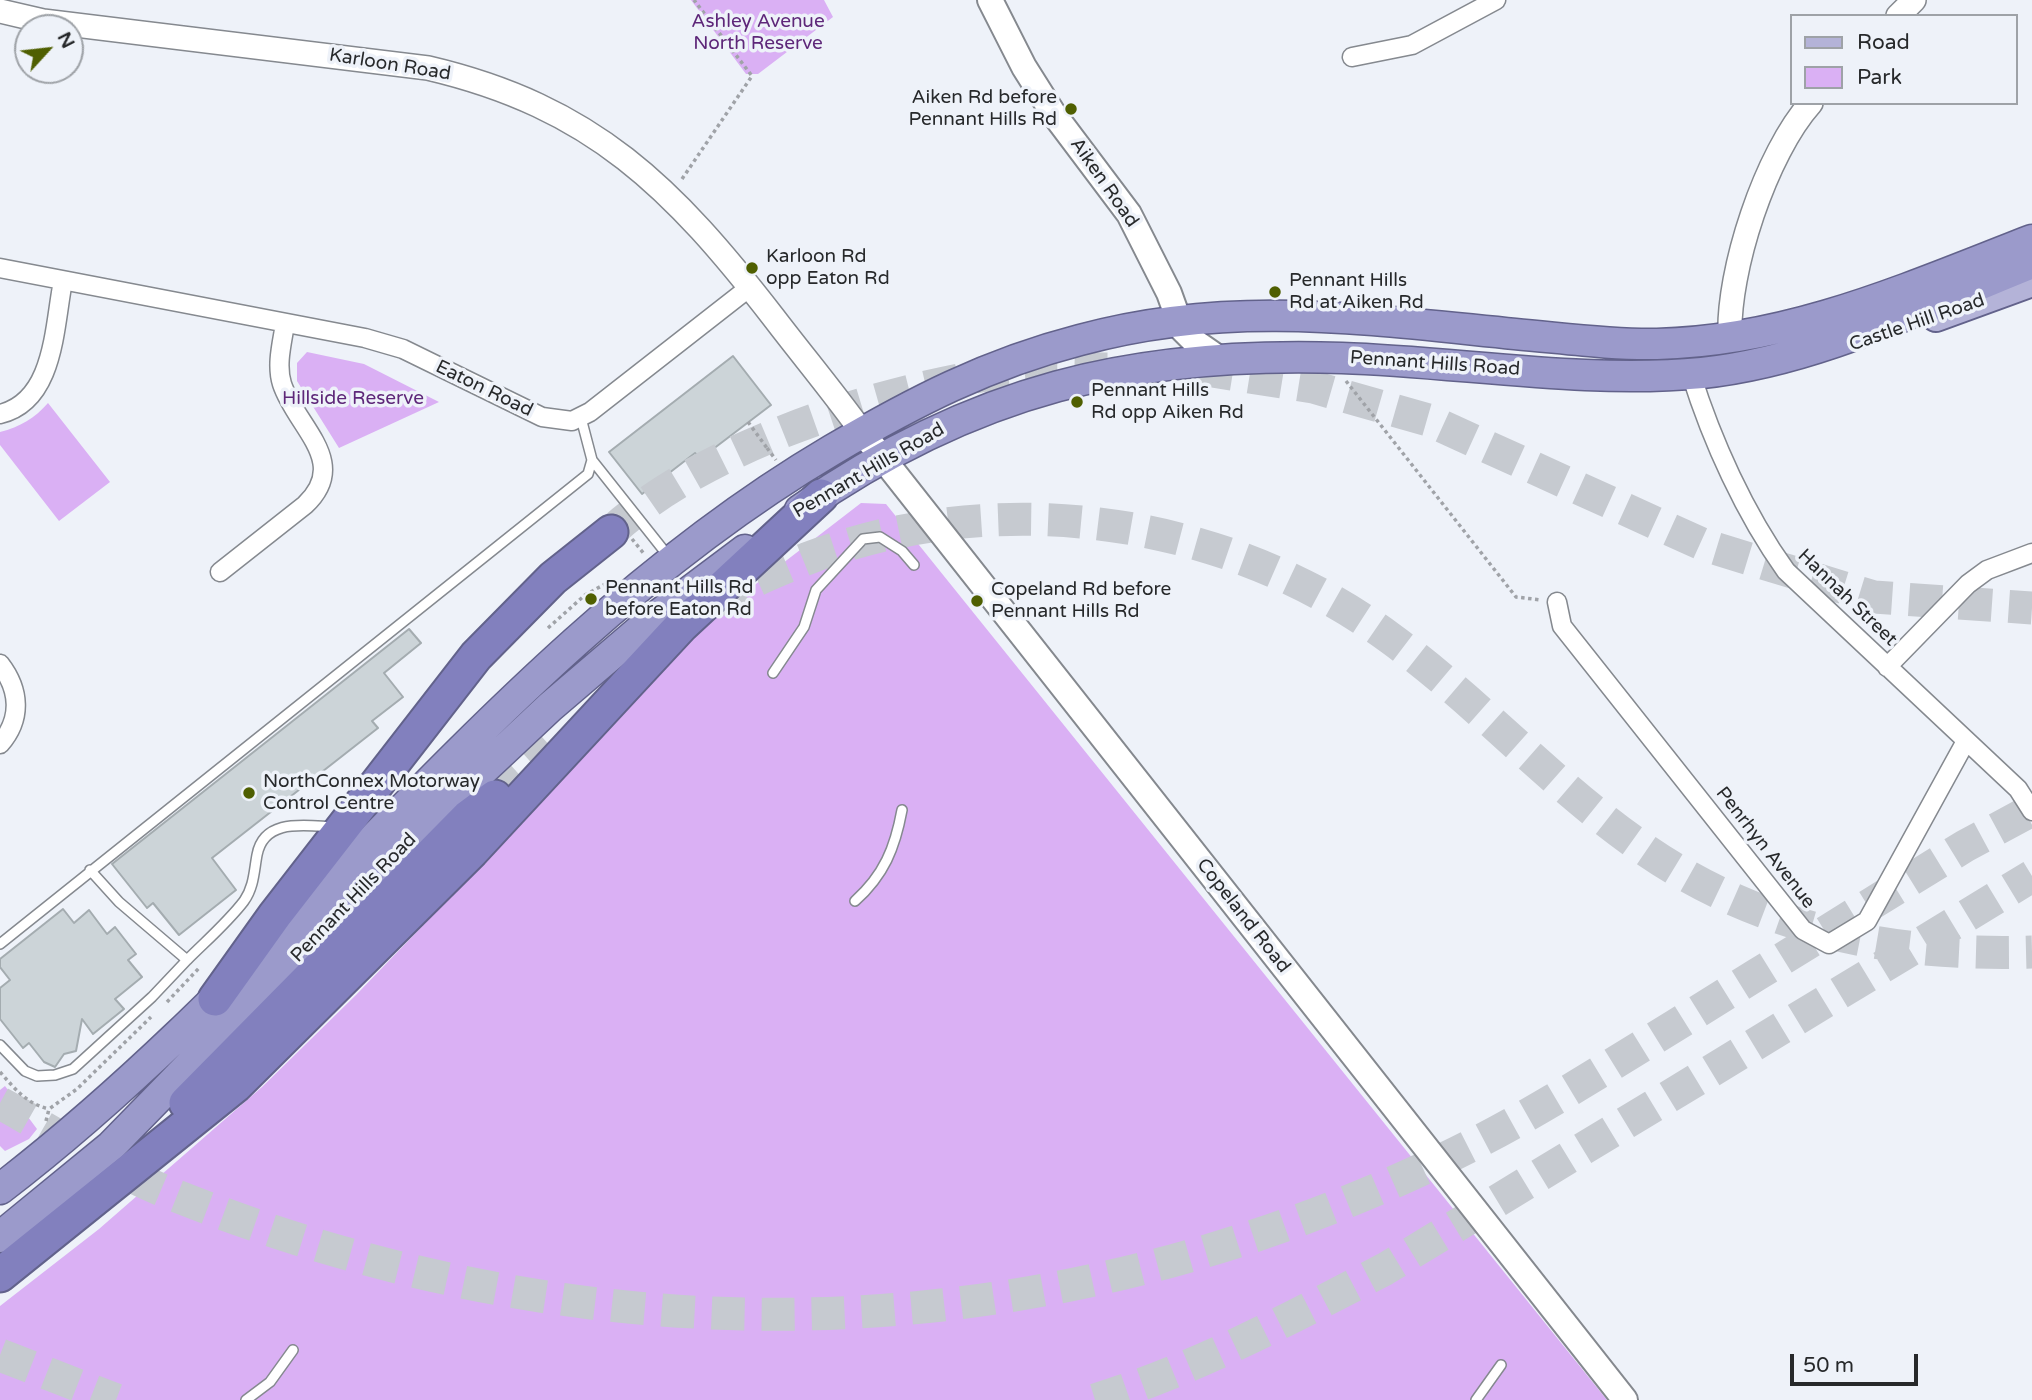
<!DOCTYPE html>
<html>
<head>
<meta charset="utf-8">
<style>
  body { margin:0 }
  #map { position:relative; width:2032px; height:1400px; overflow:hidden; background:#eef2f9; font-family:"Varela Round",sans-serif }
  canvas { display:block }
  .legend { position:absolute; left:1790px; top:14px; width:228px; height:91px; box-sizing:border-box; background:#eef2f9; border:2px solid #9ea2a7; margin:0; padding:9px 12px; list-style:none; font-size:21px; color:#27292b }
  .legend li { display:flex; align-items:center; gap:14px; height:35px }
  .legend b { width:35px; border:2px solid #9ea2a7 }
  .north { position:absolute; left:14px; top:14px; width:70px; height:70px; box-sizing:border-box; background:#eef2f9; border:2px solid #9ea2a7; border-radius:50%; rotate:63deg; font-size:19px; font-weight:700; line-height:28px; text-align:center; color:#27292b }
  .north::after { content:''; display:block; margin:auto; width:24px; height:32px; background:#4f5f01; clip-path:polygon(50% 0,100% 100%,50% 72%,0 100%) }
  .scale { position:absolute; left:1790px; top:1354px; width:128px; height:32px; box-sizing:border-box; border:4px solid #27292b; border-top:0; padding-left:9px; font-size:21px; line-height:24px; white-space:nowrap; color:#27292b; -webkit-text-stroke:5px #eef2f9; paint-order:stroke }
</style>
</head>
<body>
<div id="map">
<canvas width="2032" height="1400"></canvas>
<ul class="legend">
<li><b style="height:9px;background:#b4b3d8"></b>Road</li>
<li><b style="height:19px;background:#dab0f4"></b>Park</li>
</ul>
<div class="north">N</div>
<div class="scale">50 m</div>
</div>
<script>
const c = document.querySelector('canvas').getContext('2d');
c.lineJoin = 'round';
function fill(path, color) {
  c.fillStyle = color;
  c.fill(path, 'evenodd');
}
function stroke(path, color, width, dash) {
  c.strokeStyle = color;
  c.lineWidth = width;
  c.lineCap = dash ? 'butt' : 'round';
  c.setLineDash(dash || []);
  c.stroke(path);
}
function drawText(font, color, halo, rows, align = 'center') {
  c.font = font + ' "Varela Round",sans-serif';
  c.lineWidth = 7;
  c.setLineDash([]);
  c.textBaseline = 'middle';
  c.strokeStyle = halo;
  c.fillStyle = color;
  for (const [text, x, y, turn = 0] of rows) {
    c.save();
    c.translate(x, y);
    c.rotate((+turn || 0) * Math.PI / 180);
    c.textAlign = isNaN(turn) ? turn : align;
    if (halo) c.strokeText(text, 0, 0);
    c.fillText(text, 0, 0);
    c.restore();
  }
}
const green = new Path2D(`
  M691,0H824L833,17L758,74H746Z
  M307,352L364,364L439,402L339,448L297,381V363Z
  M48,403L110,482L59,521L0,445V432C20,427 35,418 48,403Z
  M861,503L886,504L1607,1400H0V1306L99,1229L262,1087L356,995L541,803L700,627Z
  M5,1086L37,1129L29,1139L5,1151L0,1146V1090Z`);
const building = new Path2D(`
  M733,356L771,405L700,459L695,453L642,494L609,452Z
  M409,629L421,643L384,673L403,697L372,721L378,728L212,858L236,890L179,935L153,903L147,908L112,864Z
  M63,909L74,923L89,910L107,934L115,927L136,954L128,960L142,977L115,999L124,1009L93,1034L82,1019L76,1051L64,1054L55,1067L44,1062L29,1043L23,1048L0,1019V988L10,980L0,967V959Z`);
const motorwayTunnel = new Path2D(`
  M1200,369L1313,387L1428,420L1704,545L1874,597L2032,608
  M611,532C708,443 892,386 1021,370C1050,366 1082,369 1111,369
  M713,603C742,585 774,572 806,559C998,485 1223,516 1390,638C1503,720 1596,837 1726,896C1827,942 1922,955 2032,952
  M495,797L551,747
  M0,1103C55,1133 112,1170 169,1193C593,1363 1032,1357 1446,1158C1525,1120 1601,1071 1676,1025C1772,965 1868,906 1965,846L2032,810
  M0,1355L116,1400
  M1095,1400C1196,1369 1291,1318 1385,1269L2032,876`);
const path = new Path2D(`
  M682,179L752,76L694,0
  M1346,381L1516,597L1541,600
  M767,448L776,460
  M632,539L645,555
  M548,628L585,595L607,583
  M167,1002L200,967
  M0,1072C15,1089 27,1104 49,1109
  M46,1121L49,1109L77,1089L151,1017`);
const service = new Path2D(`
  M592,460L669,557
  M773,673L804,627L816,590L863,539L880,537L902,551L914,565
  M855,901C884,875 895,848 902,810
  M0,944L588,474L592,460L581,418
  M187,960C206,941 228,922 244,901C254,887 254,871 257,855C264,817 307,826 334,827
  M0,1045L25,1071L37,1076L55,1075L73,1069L152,997L187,960L119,902L90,870
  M246,1400L270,1382L293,1350
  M1476,1400L1501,1365`);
const minor = new Path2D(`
  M1352,57L1412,45L1496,0
  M0,268L365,338L403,349L542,417L572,421L590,412L750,287
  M1691,374C1712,441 1745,514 1786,571L2018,789L2032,811
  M0,414C55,401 54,326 63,281
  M220,572L305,505C351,462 296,427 282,384C276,365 282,343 285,324
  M1557,602L1562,626L1803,930L1829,944L1867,921L1966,741
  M0,664C20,690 22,719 0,744
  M1887,667L1968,584L1987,570L2032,553`);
const tertiary = new Path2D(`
  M0,11L43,21L428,68C594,107 673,188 774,318C803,356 834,393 862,432
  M1898,16L1914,0
  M1730,338C1727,271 1766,153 1811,103`);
const secondary = new Path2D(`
  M990,0L1024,67L1053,113L1129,214L1169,293L1182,329L1194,341L1220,359
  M862,432L1625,1400`);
const primary = new Path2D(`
  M1936,317L2032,282`);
const trunk = new Path2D(`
  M800,510C972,390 1133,351 1342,358C1461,362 1583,384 1702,373C1817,361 1926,305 2032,263
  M0,1189C295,963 508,641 832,450C914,402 987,364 1080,340C1230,299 1364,319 1515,334C1562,338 1610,345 1657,344C1791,341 1910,287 2032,240
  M0,1237L111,1146L421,828L550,707L653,619L745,550`);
const motorway = new Path2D(`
  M215,999L275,915L476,656L553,578L611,532
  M186,1103L468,817L495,797
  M0,1275L235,1086L472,851L681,626L821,496`);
const pathBridge = new Path2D(`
  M748,422L767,448`);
const markers = [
  [1071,109,7,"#4f5f01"],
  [752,268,7,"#4f5f01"],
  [1275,292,7,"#4f5f01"],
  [1077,402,7,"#4f5f01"],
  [591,599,7,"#4f5f01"],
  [977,601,7,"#4f5f01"],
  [249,793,7,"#4f5f01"]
];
const parkNames = [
  ["Ashley Avenue",758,22],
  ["North Reserve",758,44],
  ["Hillside Reserve",353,399]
];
const streetNames = [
  ["Karloon Road",390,65,9],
  ["Aiken Road",1104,183,55],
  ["Castle Hill Road",1917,323,-19],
  ["Pennant Hills Road",1435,364,4],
  ["Eaton Road",484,389,26],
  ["Pennant Hills Road",869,471,-30],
  ["Hannah Street",1847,598,44],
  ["Penrhyn Avenue",1765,848,52],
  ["Pennant Hills Road",354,898,-46],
  ["Copeland Road",1243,916,52]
];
const poiNames = [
  ["Aiken Rd before",1057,98,"right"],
  ["Pennant Hills Rd",1057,120,"right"],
  ["Karloon Rd",766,257],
  ["opp Eaton Rd",766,279],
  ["Pennant Hills",1289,281],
  ["Rd at Aiken Rd",1289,303],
  ["Pennant Hills",1091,391],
  ["Rd opp Aiken Rd",1091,413],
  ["Pennant Hills Rd",605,588],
  ["before Eaton Rd",605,610],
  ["Copeland Rd before",991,590],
  ["Pennant Hills Rd",991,612],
  ["NorthConnex Motorway",263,782],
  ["Control Centre",263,804]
];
fill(green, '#dab0f4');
fill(building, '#ccd4d8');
stroke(building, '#a4acb0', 2);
stroke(motorwayTunnel, '#c6cad0', 33, [33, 17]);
stroke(service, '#85898f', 12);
stroke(minor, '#85898f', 21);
stroke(tertiary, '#85898f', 26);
stroke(secondary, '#85898f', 28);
stroke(primary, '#62628b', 32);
stroke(trunk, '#62628b', 33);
stroke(motorway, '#62628b', 37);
stroke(path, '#a0a3a8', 3.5, [3.5, 3.5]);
stroke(service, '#fff', 9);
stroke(minor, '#fff', 18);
stroke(tertiary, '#fff', 23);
stroke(secondary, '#fff', 24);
stroke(primary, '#b4b3d8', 28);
stroke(trunk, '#9b9acb', 30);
stroke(motorway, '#8280be', 33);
stroke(pathBridge, '#a0a3a8', 3.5, [3.5, 3.5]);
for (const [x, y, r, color] of markers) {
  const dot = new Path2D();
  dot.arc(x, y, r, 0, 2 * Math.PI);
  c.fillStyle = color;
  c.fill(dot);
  stroke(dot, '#eef2f9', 2.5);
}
drawText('19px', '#5e2779', '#eef2f9', parkNames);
drawText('19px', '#27292b', '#eef2f9', streetNames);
drawText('19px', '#27292b', '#eef2f9', poiNames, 'left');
</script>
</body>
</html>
